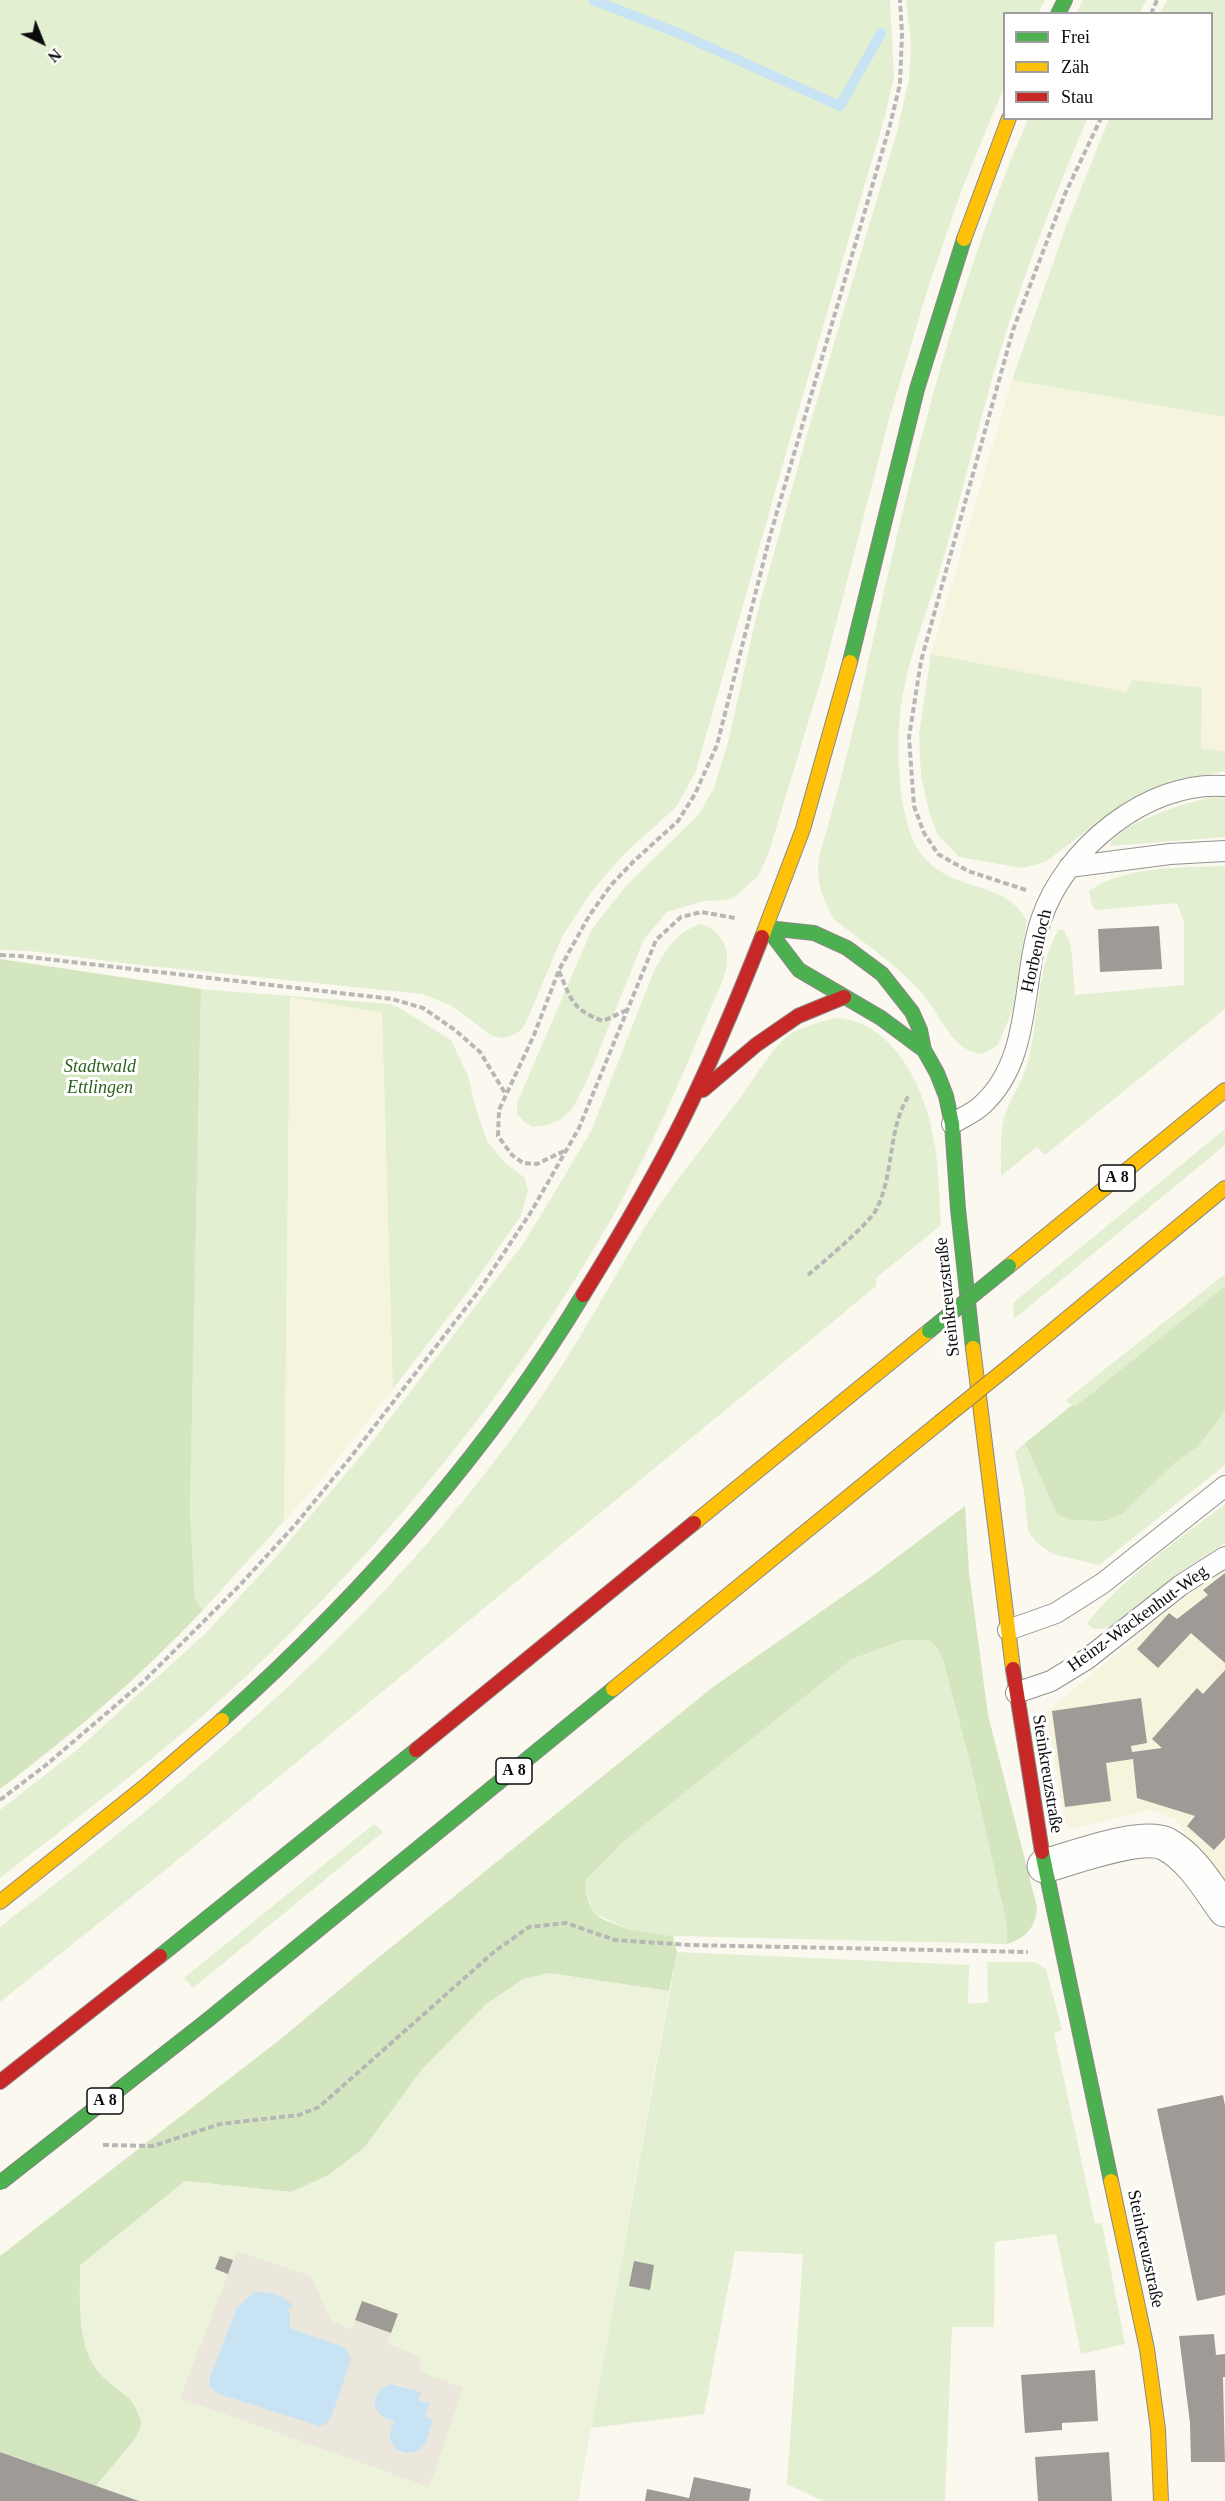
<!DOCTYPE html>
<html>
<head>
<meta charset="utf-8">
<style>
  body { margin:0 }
  #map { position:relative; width:1225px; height:2501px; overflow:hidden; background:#fbf8f0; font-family:Georgia,serif }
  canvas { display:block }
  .legend { position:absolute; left:1003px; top:12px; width:210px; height:108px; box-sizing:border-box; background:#fff; border:2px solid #9e9e9e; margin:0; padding:8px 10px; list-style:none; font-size:18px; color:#0c0c0c }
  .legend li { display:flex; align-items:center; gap:12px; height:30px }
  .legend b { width:30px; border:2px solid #9e9e9e }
  .north { position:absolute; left:12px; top:12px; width:60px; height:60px; -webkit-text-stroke:4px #fff; paint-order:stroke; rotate:137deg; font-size:16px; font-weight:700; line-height:24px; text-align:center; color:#0c0c0c }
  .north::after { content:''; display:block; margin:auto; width:21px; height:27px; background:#0c0c0c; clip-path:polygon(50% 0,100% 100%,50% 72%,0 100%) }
</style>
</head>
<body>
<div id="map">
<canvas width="1225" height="2501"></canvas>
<ul class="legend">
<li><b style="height:8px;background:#4caf50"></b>Frei</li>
<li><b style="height:8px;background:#ffc107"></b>Zäh</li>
<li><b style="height:8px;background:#c62828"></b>Stau</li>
</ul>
<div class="north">N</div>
</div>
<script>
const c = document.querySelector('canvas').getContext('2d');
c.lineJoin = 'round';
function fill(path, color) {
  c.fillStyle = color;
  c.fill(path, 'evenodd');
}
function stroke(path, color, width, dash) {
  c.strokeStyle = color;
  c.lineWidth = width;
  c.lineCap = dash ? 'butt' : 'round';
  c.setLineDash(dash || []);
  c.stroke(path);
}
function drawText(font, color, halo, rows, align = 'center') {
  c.font = font + ' Georgia,serif';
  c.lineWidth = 6;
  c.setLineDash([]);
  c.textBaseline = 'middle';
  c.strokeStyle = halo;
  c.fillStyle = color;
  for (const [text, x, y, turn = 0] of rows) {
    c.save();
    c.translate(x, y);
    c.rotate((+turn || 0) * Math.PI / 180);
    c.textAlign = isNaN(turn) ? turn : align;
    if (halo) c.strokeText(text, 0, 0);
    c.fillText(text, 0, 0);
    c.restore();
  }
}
const farmland = new Path2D(`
  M1012,380L1225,417V752L1201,748V688L1126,692L931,654Z
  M290,996L382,1013L393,1389L315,1487L284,1521Z
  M1225,1567V1886L1175,1819L1151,1810L1073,1828L1065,1824L1046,1713L1178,1602Z`);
const green = new Path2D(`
  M0,0H890L894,77L885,116L792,432L696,771L676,807L625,853L591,892L562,937L530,1013L523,1028L516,1034L503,1038L492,1036L452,1006L422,994L130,964L31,951L0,950Z
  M906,0H1045L1038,13L1004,14V87L962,189L928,288L889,419L824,670L768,855L758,876L736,896L727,900L704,901L667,912L644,939L586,1083L572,1109L560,1120L544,1126L533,1127L523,1121L517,1114V1103L592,929L626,886L699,814L714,788L728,742L757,614L810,424L897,132L909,79L911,45Z
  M1083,0H1147L1139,13L1076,14Z
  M1167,0H1225V417L1012,380L1065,229L1109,119L1212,118V14L1160,13Z
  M1028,119H1087C1057,190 1029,261 1005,335C983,406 966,478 946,549C931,604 906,657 900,715C896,751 899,807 913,840C940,898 1005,875 1027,921L1013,1009L998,1045L983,1054C954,1052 943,1021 928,1001C903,968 866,945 834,919C824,903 818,886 818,868C819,851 827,831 831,815C840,781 849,748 857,714C901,512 946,309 1028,119Z
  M931,654L1126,692L1133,680L1202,688L1201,748L1225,752V771L1171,783L1130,799L1045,862L1022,868L959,857L938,835L930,815L921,776L919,734Z
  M1217,796H1225V837L1110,846C1115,823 1195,800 1217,796Z
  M1225,866V1009L1045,1155L1037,1147L1001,1176C1001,1155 999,1127 1008,1107C1014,1093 1023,1080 1027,1065C1039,1021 1036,971 1058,930H1064L1071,946L1075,995L1184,985V922L1177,903L1096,910L1092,906L1089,891C1127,865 1181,868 1225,866Z
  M700,924C709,925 714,930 720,937C738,959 718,990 709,1012C680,1083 648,1154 610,1221C518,1383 397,1529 264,1659C182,1739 90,1808 0,1878V1810L77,1750L206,1633L276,1557L365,1451L523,1244L556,1190L591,1131L654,971C667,948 674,934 700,924Z
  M201,989L391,1004L403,1010L451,1040L468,1076L476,1109L487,1141L505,1163L525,1178L528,1190L521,1216L466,1294L393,1389L382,1013L290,997L284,1521L203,1610L195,1599L190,1513Z
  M839,1018C898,1025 927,1093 935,1146C939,1172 939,1199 941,1225L876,1278V1286L818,1334L164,1871L0,2002V1927C219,1758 434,1577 579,1338C606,1294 631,1246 661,1203C686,1167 714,1133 740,1098C750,1084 775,1046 786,1037C797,1029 825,1019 839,1018Z
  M1225,1129V1145L1014,1319L1013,1303Z
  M1225,1274V1286L1075,1408L1066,1400Z
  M1225,1412V1465L1099,1565L1053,1554L1036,1542L1028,1531L1024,1492L1015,1452L1025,1443L1057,1514H1122L1176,1462L1197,1447Z
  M1225,1504V1543C1208,1554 1191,1565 1174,1576C1155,1590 1122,1628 1099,1629C1094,1630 1091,1627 1087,1623C1125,1576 1177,1541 1225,1504Z
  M904,1640H928L935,1645L943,1659L972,1771L1007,1925V1944L673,1936L630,1930L594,1913L585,1890L586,1880L624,1841L852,1659Z
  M374,1824L383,1832L193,1988L184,1978Z
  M677,1952L969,1965L968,2004L988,2002L987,1962H1035L1046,1969L1062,2030L1054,2033L1095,2224L1102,2223L1125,2344L1081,2354L1056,2234L995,2242L994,2327H952L945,2501H823L787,2484L803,2254L735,2251L704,2414L591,2428Z`);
const forest = new Path2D(`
  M0,959L201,989L190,1513L195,1599L203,1610C141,1676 72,1735 0,1789Z
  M1225,1286V1412L1197,1447L1176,1462L1122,1514L1105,1521L1071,1520L1057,1514L1025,1443L1072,1405L1075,1407Z
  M965,1506L969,1572L988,1715L1037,1907C1036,1927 1026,1938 1007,1944V1925L972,1771L943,1659L935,1645L928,1640H904L852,1659L624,1841L586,1880L585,1890L589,1903L594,1913L602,1919L630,1930L673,1936L677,1952L669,1991L548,1973L424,2067L364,2148L329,2175L291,2192L184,2181L123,2392L134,2403L142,2423L136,2438L96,2486L0,2452V2256L282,2038L368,1966L713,1687L872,1576Z`);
const pitch = new Path2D(`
  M548,1973L669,1991L578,2501H140L96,2486L136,2439L142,2423C130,2389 121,2397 100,2374C76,2348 80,2298 80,2265L185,2181L291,2192L329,2175L364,2148L424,2067L486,2004L523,1979Z`);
const plaza = new Path2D(`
  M237,2251L311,2276L331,2321L352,2329L355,2320L391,2333L387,2343L419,2356L421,2372L463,2388L429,2487L180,2398ZM292,2306L288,2308L290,2315V2328L346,2348L210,2387V2377L237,2307ZM397,2384L420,2392L417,2400L425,2416L432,2418L410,2454L400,2452L394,2445L390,2436L394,2421Z`);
const water = new Path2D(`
  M255,2292C271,2292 282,2294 293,2306L288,2308L290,2315V2328L346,2348L351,2359L331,2418L326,2424L319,2426L219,2394L209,2387L210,2377L237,2307Z
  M391,2384L421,2392L418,2400L430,2404L425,2416L433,2419C430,2427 428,2439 423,2446C413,2459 391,2453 390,2436C390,2432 393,2425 394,2421C390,2419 384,2418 381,2415C368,2403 377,2388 391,2384Z`);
const stream = new Path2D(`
  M593,0L678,33L840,106L881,33`);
const building = new Path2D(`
  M1159,926L1162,969L1100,972L1098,929Z
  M1225,1573V1663L1191,1633L1158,1668L1137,1649L1169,1613L1177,1619L1208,1595L1203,1590Z
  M1225,1670V1838L1214,1850L1187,1826L1195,1816L1137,1798L1133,1759L1106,1763L1111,1801L1065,1807L1052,1711L1141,1698L1147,1743L1131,1746L1132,1752L1162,1748L1152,1739L1197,1688L1203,1694Z
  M1223,2095L1225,2106V2295L1197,2301L1157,2109Z
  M220,2256L233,2260L228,2274L215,2269Z
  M634,2261L654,2265L650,2290L629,2286Z
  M362,2301L398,2314L391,2333L355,2320Z
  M1214,2334L1216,2355L1225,2354V2377H1223L1225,2462H1191L1190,2423L1179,2336Z
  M1095,2370L1098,2421L1062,2423V2430L1025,2433L1021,2375Z
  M0,2452L139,2501H0Z
  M1109,2452L1112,2501H1038L1035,2457Z
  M694,2477L751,2489L749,2501H645L647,2489L689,2498Z`);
const path = new Path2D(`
  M1151,14L1157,0
  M1026,890L968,871L938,854L924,833L914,806L909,737L921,661L1013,330L1065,194L1101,118
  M0,955L20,956L392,999L423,1008L455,1030L480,1052L505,1093
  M559,971C571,999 572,1010 603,1021L627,1010
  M564,1151L537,1164L523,1163L512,1155L498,1136L499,1110L534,1035L559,970L589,916L611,885L634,861L678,821L695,794L717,745L770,536L890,125L900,84L902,34L900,0
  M808,1275C823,1262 868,1225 876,1210C895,1173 887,1130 909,1095
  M0,1800L46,1765L143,1682L239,1586L295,1525L350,1458L478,1292L531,1212L579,1128L656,940L681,917L701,912L735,918
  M103,2145L153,2146L220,2124L299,2115L319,2107L495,1951L529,1927L566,1923L615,1940L690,1945L1028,1952`);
const lane = new Path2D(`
  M1069,867L1170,854L1225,851
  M952,1124C961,1118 974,1113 982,1105C1033,1059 1021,979 1041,920C1064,849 1148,780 1225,786
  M1008,1630L1056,1613L1103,1583L1225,1486
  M1016,1693L1051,1681L1087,1659L1181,1585L1225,1557`);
const street = new Path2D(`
  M1044,1866C1071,1859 1141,1832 1166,1844C1192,1858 1208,1887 1225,1910`);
const fast = new Path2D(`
  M1058,14L1065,0
  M850,662L917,389L964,239
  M767,928L814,933L847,948L882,974L912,1012L920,1030L924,1050L937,1073L946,1096L952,1124L958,1209L973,1348
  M767,928L799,970L881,1018L924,1050
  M222,1720C360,1596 487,1454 583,1295
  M1042,1852L1111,2181
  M160,1956L416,1750
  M209,2019L613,1689`);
const slow = new Path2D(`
  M964,239L1009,118
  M762,937L803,829L850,662
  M1009,1266L1225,1090
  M973,1348L1013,1669
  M1018,1359L1225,1188
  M694,1523L929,1331
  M613,1689L940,1422
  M0,1902L144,1787L222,1720
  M1111,2181L1147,2349L1158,2429L1161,2501`);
const jam = new Path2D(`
  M703,1090L756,1045L798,1016L844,997
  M583,1295C619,1237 654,1178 684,1117C713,1058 738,998 762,937
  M1013,1669L1042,1852
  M416,1750L694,1523
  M0,2082L160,1956`);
const fastBridge = new Path2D(`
  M929,1331L1009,1266
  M0,2183L209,2019`);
const slowBridge = new Path2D(`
  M940,1422L1018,1359`);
const shields = [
  [1117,1178,36],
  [514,1771,36],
  [105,2101,36]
];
const shieldNames = [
  ["A 8",1117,1178],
  ["A 8",514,1771],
  ["A 8",105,2101]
];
const streetNames = [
  ["Horbenloch",1037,951,-77],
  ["Steinkreuzstraße",948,1297,-96],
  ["Heinz-Wackenhut-Weg",1138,1619,-36],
  ["Steinkreuzstraße",1047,1774,81],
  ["Steinkreuzstraße",1145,2249,78]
];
const parkNames = [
  ["Stadtwald",100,1067],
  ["Ettlingen",100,1088]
];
fill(farmland, '#f7f4dd');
fill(green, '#e3efd1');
fill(forest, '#d4e6bf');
fill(pitch, '#edf3db');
fill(plaza, '#ebe7dc');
fill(water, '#c8e4f4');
stroke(stream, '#c8e4f4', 10);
fill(building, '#9e9b96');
stroke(lane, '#94928f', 22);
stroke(street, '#94928f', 35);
stroke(fast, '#8a8985', 16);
stroke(slow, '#8a8985', 16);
stroke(jam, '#8a8985', 16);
stroke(path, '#b7b7b5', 4, [6, 3]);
stroke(lane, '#fefefd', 20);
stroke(street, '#fefefd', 33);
stroke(fast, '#4caf50', 14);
stroke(slow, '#ffc107', 14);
stroke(jam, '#c62828', 14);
stroke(fastBridge, '#81807c', 16, []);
stroke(slowBridge, '#81807c', 16, []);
stroke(fastBridge, '#4caf50', 14);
stroke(slowBridge, '#ffc107', 14);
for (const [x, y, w] of shields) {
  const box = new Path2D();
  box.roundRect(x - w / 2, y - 13, w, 26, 4.5);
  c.fillStyle = '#fff';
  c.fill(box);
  stroke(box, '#0c0c0c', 1.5);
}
drawText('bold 16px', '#0c0c0c', null, shieldNames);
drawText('18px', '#0c0c0c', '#fff', streetNames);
drawText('italic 18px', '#2d621e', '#fff', parkNames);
</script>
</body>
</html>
